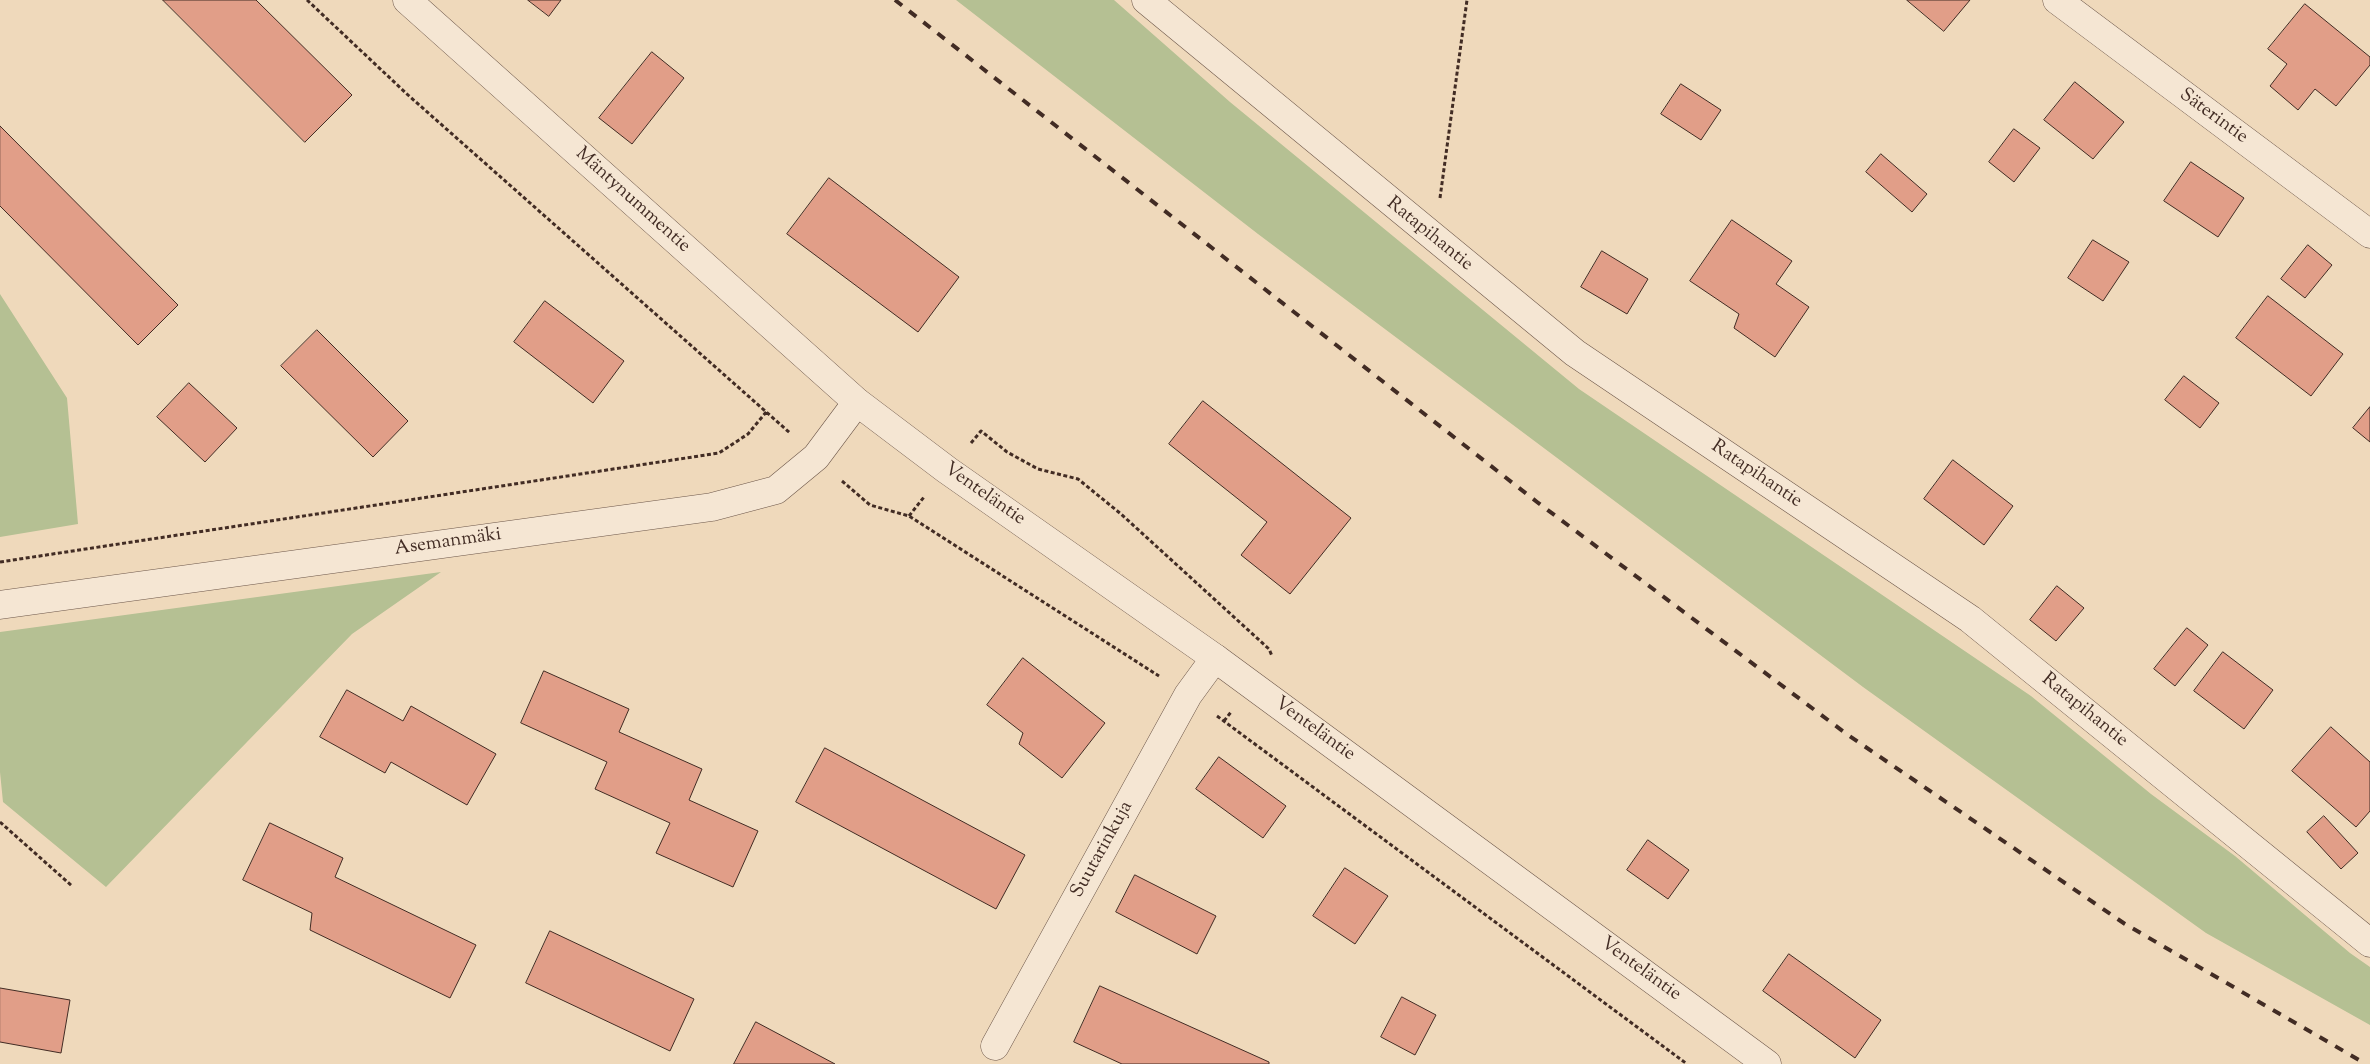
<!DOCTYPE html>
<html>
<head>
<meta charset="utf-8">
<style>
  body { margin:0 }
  canvas { display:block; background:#efd9bb }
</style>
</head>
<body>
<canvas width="2370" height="1064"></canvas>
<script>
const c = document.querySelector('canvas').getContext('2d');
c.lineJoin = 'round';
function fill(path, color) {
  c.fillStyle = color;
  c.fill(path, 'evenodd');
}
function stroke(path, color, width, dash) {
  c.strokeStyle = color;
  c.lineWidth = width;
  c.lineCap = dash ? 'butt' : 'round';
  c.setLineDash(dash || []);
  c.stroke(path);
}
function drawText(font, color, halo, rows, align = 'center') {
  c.font = font + ' "Sorts Mill Goudy",serif';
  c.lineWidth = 4;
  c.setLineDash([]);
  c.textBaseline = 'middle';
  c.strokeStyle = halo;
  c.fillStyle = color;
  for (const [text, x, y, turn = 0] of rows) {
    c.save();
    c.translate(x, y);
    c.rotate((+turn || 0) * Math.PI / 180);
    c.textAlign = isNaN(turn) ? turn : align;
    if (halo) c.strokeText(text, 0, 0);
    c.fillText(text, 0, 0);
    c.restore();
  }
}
const green = new Path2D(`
  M956,0H1114L1230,102L1579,389L2031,696L2151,794L2235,856L2350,953L2370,967V1025L2206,933L1863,687L1258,234Z
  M0,294L67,398L78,524L0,537Z
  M441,572L352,634L106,887L3,802L0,772V632Z`);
const building = new Path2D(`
  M163,0H256L352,95L305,142Z
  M528,0H561L549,16Z
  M1907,0H1970L1944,31Z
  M2305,4L2370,57V65L2336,106L2315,89L2298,110L2270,86L2287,64L2268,49Z
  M652,52L684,78L632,144L599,118Z
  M2075,82L2124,122L2093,159L2044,120Z
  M1681,84L1721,110L1701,140L1661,114Z
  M0,126L178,305L138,345L0,206Z
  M2014,129L2040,148L2014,182L1989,162Z
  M1881,154L1927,194L1912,212L1866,172Z
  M2191,162L2244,198L2218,237L2164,201Z
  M829,178L959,277L918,332L787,234Z
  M1732,220L1792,261L1776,284L1809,307L1775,357L1734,328L1739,314L1690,281Z
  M2093,240L2129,262L2103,301L2068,278Z
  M2308,245L2332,265L2305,298L2281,279Z
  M1602,251L1648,279L1627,314L1581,287Z
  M2268,296L2343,354L2311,396L2236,338Z
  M545,301L624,361L593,403L514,342Z
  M317,330L408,421L373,457L281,366Z
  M2184,376L2219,403L2200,428L2165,400Z
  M189,383L237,428L205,462L157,417Z
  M1203,401L1351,518L1290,594L1241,555L1267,522L1169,444Z
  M2370,407V442L2353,428Z
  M1953,460L2013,506L1984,545L1924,499Z
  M2057,586L2084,608L2056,641L2030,620Z
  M2187,628L2208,645L2175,686L2154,669Z
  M2223,652L2273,690L2244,729L2194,691Z
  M1023,658L1105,723L1062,778L1019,744L1023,733L987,705Z
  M544,671L629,709L619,732L702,769L689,800L758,831L733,887L656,853L670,823L595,789L607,762L521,723Z
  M347,690L403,721L411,706L496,754L467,805L391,762L385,773L320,737Z
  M2331,727L2370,762V811L2356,827L2292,771Z
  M825,748L1025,855L996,909L796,802Z
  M1219,757L1286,806L1263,838L1196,789Z
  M2324,816L2358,853L2341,869L2307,832Z
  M270,823L343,858L335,877L476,945L450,998L310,930L312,913L243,880Z
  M1648,840L1689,870L1668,899L1627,870Z
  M1345,868L1388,896L1355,944L1313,916Z
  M1135,875L1216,916L1197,954L1116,912Z
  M550,931L694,999L670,1051L526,983Z
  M1789,954L1881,1020L1855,1058L1763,991Z
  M1100,986L1269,1062V1064H1122L1074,1042Z
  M0,988L70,1000L61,1053L0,1042Z
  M1402,997L1436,1015L1415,1055L1381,1037Z
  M756,1022L835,1064H734Z`);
const path = new Path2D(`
  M307,0L408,95L790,433
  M1440,198L1467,0
  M971,443L981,431L1007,452L1038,469L1078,479L1121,514L1269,649L1272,656
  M842,481L870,505L909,516L1159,676
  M909,516L924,497
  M0,562L719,453L748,434L767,411
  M1217,716L1687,1064
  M1224,721L1231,712
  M0,822L72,886`);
const minor = new Path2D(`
  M1146,0L1575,353L1970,619L2370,943
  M2057,0L2370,234
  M995,1046L1188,695L1215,658`);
const tertiary = new Path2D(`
  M407,0L857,402L947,470L1215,658L1767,1064
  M0,605L712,507L776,490L816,457L857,402`);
const rail = new Path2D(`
  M895,0L1537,502L1848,735L2125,924L2366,1064`);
const streetNames = [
  ["Säterintie",2213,117,36],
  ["Mäntynummentie",632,201,42],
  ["Ratapihantie",1429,235,39],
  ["Ratapihantie",1756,475,34],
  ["Venteläntie",984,495,35],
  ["Asemanmäki",448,543,-8],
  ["Ratapihantie",2084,711,39],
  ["Venteläntie",1314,730,36],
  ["Suutarinkuja",1103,850,-61],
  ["Venteläntie",1640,970,36]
];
fill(green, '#b5c093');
fill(building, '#e19e88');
stroke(building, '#422c24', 1);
stroke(minor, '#6d574a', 29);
stroke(tertiary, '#6d574a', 29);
stroke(path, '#422c24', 3, [4, 2.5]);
stroke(minor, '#f5e6d3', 28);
stroke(tertiary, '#f5e6d3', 28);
stroke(rail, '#422c24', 4, [9, 9]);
drawText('19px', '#422c24', '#f5e6d3', streetNames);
</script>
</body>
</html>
